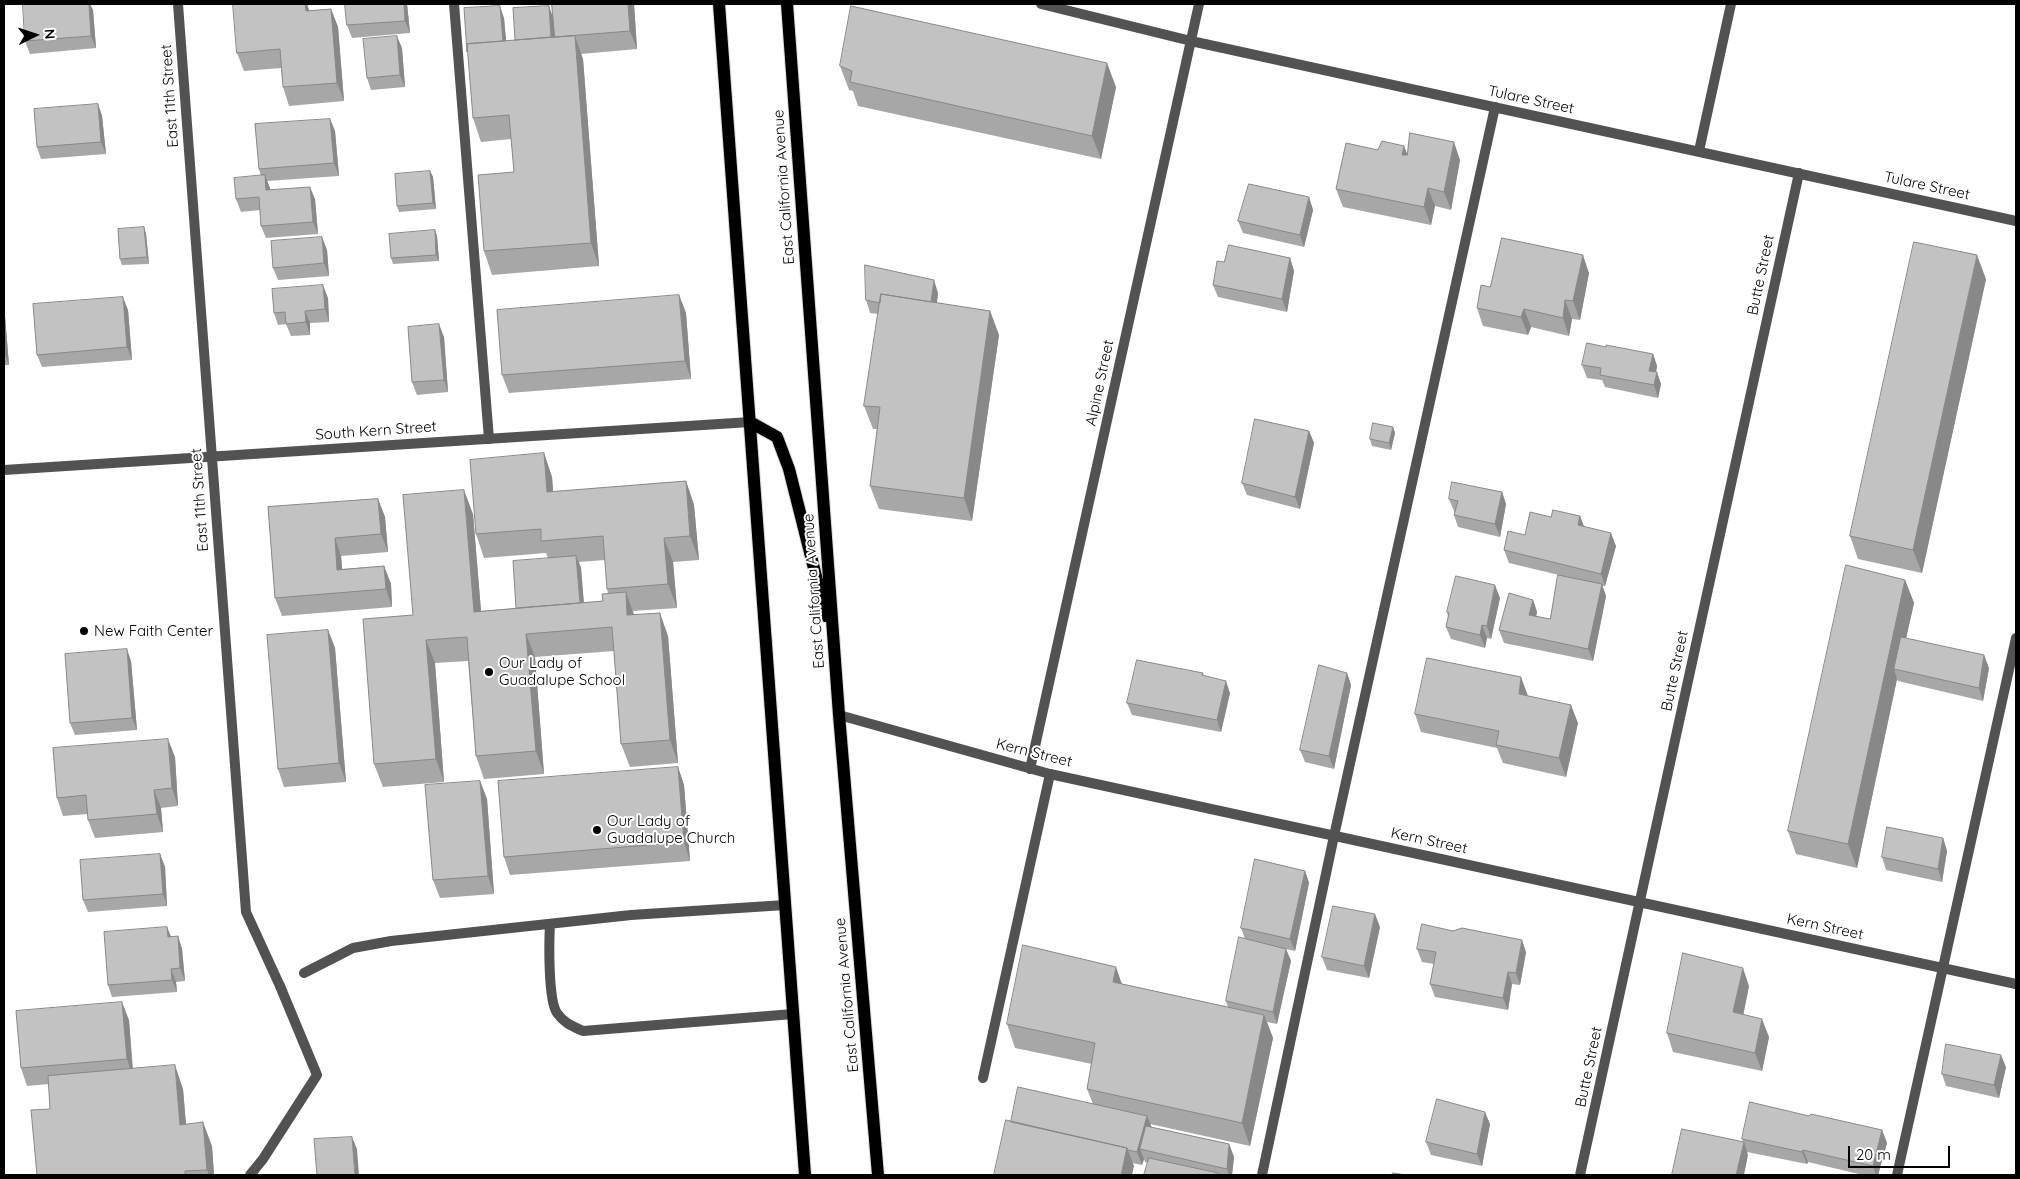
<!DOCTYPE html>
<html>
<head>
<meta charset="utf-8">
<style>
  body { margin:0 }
  #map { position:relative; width:2020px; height:1179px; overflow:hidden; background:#fff; font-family:Quicksand,sans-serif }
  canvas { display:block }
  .frame { position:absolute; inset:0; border:5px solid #000; pointer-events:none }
  .north { position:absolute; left:10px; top:10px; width:50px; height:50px; -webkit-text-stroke:4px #fff; paint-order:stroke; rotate:86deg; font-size:14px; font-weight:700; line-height:20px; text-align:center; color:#000 }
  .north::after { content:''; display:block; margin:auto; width:18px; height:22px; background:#000; clip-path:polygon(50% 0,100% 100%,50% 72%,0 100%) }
  .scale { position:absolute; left:1848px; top:1146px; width:102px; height:22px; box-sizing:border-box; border:2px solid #000; border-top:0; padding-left:6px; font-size:15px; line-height:18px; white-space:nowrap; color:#000; -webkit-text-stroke:4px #fff; paint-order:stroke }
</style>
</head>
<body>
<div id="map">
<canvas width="2020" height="1179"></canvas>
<div class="frame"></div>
<div class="north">N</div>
<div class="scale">20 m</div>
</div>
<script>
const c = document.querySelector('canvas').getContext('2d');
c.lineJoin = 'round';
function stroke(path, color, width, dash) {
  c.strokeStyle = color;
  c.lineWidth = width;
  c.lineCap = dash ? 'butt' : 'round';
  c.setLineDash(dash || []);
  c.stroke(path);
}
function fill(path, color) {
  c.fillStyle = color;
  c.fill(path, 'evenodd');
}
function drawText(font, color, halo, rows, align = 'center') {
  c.font = font + ' Quicksand,sans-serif';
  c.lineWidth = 4;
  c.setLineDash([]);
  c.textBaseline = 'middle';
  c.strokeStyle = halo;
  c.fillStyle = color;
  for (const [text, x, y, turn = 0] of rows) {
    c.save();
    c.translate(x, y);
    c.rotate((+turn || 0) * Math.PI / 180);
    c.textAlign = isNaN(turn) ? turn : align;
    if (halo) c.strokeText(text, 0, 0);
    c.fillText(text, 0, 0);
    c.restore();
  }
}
const lane = new Path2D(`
  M454,4L489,439
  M1699,151L1731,4
  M550,924C549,942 548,1000 557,1013C564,1023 572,1026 583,1031L793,1014
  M304,973L353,948L391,941L631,915L785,905
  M983,1078L1050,774
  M250,1175L263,1159L317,1075L280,986
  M1262,1175L1334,836L1495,107
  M1897,1175L2016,638`);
const street = new Path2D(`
  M178,4L246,912L280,986
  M1041,4L1191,41L2016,221
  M4,470L750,422
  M839,715L1050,774L2016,984
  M1030,769L1199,4
  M1580,1175L1799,173`);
const primary = new Path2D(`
  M719,4L805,1175
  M787,4L839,715L878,1175
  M750,422L777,437L789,469L826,616`);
const wall = new Path2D(`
  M345,4H407L410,33L352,38L347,25Z
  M552,4H634L637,49L581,54L583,59L599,266L492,275L484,251L514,172L511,139L481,142L473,118L504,18L506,41L515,40L549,6L553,18Z
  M331,9L338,27L344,101L289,106L283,87L281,68L244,71L237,53L309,11Z
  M93,10L96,48L30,54L25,41Z
  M402,48L405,87L371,90L367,78Z
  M840,66L1116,87L1101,159L858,106L853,91L849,90Z
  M98,104L102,116L106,154L41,159L37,147Z
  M330,119L335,131L339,176L267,181L270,190L315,199L318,234L266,238L261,226L260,210L241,212L236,199L261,176L259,169Z
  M1404,146L1407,154L1460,160L1451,210L1435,206L1431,225L1343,207L1336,189L1378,150Z
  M430,171L433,177L436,209L399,212L397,206Z
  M1309,197L1313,210L1304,247L1243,233L1238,221Z
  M144,227L146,234L149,264L122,265L120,259Z
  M435,230L437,236L439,261L393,264L391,258Z
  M327,250L329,276L278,280L273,268Z
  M1290,258L1294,271L1287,312L1218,297L1213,285L1224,262Z
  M1589,273L1580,320L1572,319L1569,336L1531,327L1528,335L1483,326L1477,308L1490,287Z
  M1986,279L1922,573L1858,559L1850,536Z
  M938,293L937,303L990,311L999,335L972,521L879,509L870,486L878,429H873L864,406L878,314L870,313L866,300Z
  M679,295L686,313L691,379L509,393L502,375Z
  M328,298L329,322L310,323V335L291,336L286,324L278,325L274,313Z
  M128,310L132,360L42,367L37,355Z
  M4,313L5,316L9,365H4Z
  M444,337L448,392L417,395L412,382Z
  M1653,354L1657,366L1656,372L1661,384L1658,398L1605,387L1602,380L1587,378L1582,365Z
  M1393,427L1395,433L1391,450L1372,446L1370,439Z
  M1309,431L1314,443L1300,509L1247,495L1242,483Z
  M544,453L552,477L553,492L686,481L694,505L699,560L673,562L677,608L633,611L634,615L668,636L678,763L630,767L621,744L614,651L535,657L544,774L484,779L476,756L468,661L435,663L444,782L383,787L374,764L413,615L473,514L481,611L516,608L548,558L546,553L484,558L476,534ZM605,560L607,589L608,593L603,601L584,603L581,568L579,562Z
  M1502,492L1506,504L1500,537L1458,527L1454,515V511L1449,499Z
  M378,499L385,517L388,552L341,556L342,569L384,566L391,584L392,607L282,616L275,598L268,507Z
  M1580,516L1584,527L1616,546L1605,586H1602L1606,596L1593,661L1504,643L1499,630L1533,600L1537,612L1536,616L1550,619L1559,575L1509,563L1504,550L1551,517Z
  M1905,580L1914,603L1906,638L1989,668L1983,701L1898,681L1897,679L1857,868L1796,854L1788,831Z
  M1500,598L1491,639L1487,638L1485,648L1451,639L1446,627L1448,617L1447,612Z
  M328,630L335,648L346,782L284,787L278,769Z
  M131,661L137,730L75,735L70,723Z
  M1203,673L1204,676L1230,693L1221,732L1132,715L1127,703Z
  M1347,673L1351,685L1334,769L1305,762L1300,750Z
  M1528,696L1578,723L1566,777L1503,763L1497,748L1421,732L1415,714Z
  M175,757L178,806L161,808L163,832L95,838L88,820V814L63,816L57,798Z
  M678,767L684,785L690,861L510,875L504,857Z
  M480,781L487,799L494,894L440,898L433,880Z
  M1943,838L1947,851L1942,882L1886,870L1882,857Z
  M160,854L165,867L167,906L88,912L83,900Z
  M1305,871L1309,883L1295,951L1286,949L1291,961L1277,1024L1267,1022L1273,1038L1250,1146L1150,1124L1151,1127L1229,1144L1234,1157L1232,1175H1144L1148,1163L1145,1162L1144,1159L1142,1165L1132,1163L1134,1166L1011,1122L1093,1104L1087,1089L1092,1064L1015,1048L1007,1024L1122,984L1228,1007L1226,1001L1245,939L1241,928Z
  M167,927L171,937L178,936L182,949L185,981L176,982L177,992L112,997L108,985Z
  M1380,927L1369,978L1327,970L1322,957Z
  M1453,931L1526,952L1520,985L1512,984L1508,1010L1435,997L1430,984L1434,964L1422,962L1417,949Z
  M1749,986L1743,1015L1769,1037L1762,1071L1673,1052L1667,1033Z
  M129,1020L133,1069L183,1089L186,1124L212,1146L214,1175H37L50,1109L49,1084L27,1086L21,1068Z
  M2006,1067L1999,1098L1946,1086L1942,1074Z
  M1809,1116L1882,1130L1887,1143L1878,1175H1863L1808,1162L1807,1164L1747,1152L1748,1155L1742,1139Z
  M1490,1124L1482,1166L1431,1155L1426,1142Z`);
const shadedWall = new Path2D(`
  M89,4H90L93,10L96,48L91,36Z
  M305,4H307L312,18L306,11Z
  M404,4H407L410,33L405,21Z
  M628,4H634L637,49L630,31Z
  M500,6L504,18L508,61L503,49Z
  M549,6L553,18L556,54L552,42Z
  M331,9L338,27L344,101L337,83Z
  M397,36L402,48L405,87L400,75Z
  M575,36L583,59L599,266L591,243Z
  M1107,63L1116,87L1101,159L1092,136Z
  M98,104L102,116L106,154L101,142Z
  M330,119L335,131L339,176L334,163Z
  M1454,142L1460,160L1451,210L1444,192Z
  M1404,146L1411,164L1402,155Z
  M430,171L433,177L436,209L433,203Z
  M265,175L270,188L271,203L266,190Z
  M310,187L315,199L318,234L313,222Z
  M1428,188L1435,206L1431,225L1424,207Z
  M1309,197L1313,210L1304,247L1300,235Z
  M144,227L146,234L149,264L147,257Z
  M435,230L437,236L439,261L436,255Z
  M322,237L327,250L329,276L324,263Z
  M1583,255L1589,273L1580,320L1573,301Z
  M1977,255L1986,279L1922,573L1913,550Z
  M1290,258L1294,271L1287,312L1282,299Z
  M934,280L938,293L934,324L930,312Z
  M323,285L328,298L329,322L325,309Z
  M679,295L686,313L691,379L685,361Z
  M123,297L128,310L132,360L127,347Z
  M1565,300L1572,319L1569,336L1563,318Z
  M1524,309L1531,327L1528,335L1521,317Z
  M305,311L310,323V335L306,322Z
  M990,311L999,335L972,521L964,498Z
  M4,313L5,316L9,365L4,352Z
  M439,324L444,337L448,392L444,380Z
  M1653,354L1657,366L1654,383L1649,371Z
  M1657,372L1661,384L1658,398L1654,385Z
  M1393,427L1395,433L1391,450L1389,443Z
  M1309,431L1314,443L1300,509L1295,497Z
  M544,453L552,477L555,516L547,492Z
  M686,481L694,505L699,560L690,536Z
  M464,490L473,514L483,635L474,612Z
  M1502,492L1506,504L1500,537L1495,524Z
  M378,499L385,517L388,552L381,534Z
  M1580,516L1585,529L1578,525Z
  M1611,533L1616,546L1605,586L1601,574Z
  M335,538L341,556L344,588L337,570Z
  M664,538L673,562L677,608L668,584Z
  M576,556L581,568L585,620L581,608Z
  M384,566L391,584L392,607L386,589Z
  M1905,580L1914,603L1899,670L1894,669L1897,679L1857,868L1848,844Z
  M1602,584L1606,596L1593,661L1588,649Z
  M1495,585L1500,598L1491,639L1487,626Z
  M626,592L634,615H627Z
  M1533,600L1537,612L1534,628L1529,615Z
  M660,613L668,636L678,763L670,740Z
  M1482,625L1487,638L1485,648L1480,635Z
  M328,630L335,648L346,782L339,763Z
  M526,634L535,657L544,774L536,751Z
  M426,640L435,663L444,782L436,759Z
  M127,649L131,661L137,730L132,718Z
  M1984,655L1989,668L1983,701L1979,688Z
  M1347,673L1351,685L1334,769L1329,756Z
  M1521,677L1528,696L1519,694Z
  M1226,681L1230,693L1221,732L1217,720Z
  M1571,705L1578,723L1566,777L1559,758Z
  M168,739L175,757L178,806L172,788Z
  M678,767L684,785L690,861L684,842Z
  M480,781L487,799L494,894L488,876Z
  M154,790L161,808L163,832L157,814Z
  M1943,838L1947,851L1942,882L1938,869Z
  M160,854L165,867L167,906L163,894Z
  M1305,871L1309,883L1295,951L1290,939Z
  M1375,914L1380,927L1369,978L1364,966Z
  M167,927L172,940L168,937Z
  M178,936L182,949L185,981L180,968Z
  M1522,940L1526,952L1520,985L1516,973Z
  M1286,949L1291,961L1277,1024L1273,1012Z
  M1116,967L1124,990L1113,982Z
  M1743,968L1749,986L1740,1031L1733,1012Z
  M171,969L176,982L177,992L172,980Z
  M1508,972L1512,984L1508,1010L1503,998Z
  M122,1002L129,1020L133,1077L127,1059Z
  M1264,1015L1273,1038L1250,1146L1242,1123Z
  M1762,1019L1769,1037L1762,1071L1755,1053Z
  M2001,1055L2006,1067L1999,1098L1994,1085Z
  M175,1065L183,1089L188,1148L180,1125Z
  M1485,1112L1490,1124L1482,1166L1477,1154Z
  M1147,1116L1152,1128L1140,1149L1144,1159L1142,1165L1137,1152Z
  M203,1122L212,1146L214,1175H209L207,1170Z
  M1882,1130L1887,1143L1878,1175H1876L1873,1166Z
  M352,1137L357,1149L359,1175H355Z
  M1744,1142L1748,1155L1744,1175H1736Z
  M1229,1144L1234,1157L1232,1175H1229L1227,1169Z
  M1127,1148L1134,1166L1132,1175H1121Z
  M1803,1150L1808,1162L1807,1164L1802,1152Z`);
const building = new Path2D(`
  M23,4H89L91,36L25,41Z
  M233,4H305L306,11L331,9L337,83L283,87L280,49L237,53Z
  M345,4H404L405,21L347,25Z
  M552,4H628L630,31L555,37Z
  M500,6L503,41L467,44V52L464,8Z
  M549,6L551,37L515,40L513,8Z
  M851,6L1107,63L1092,136L850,82L852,71L840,66Z
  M397,36L400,75L367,78L363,39Z
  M575,36L591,243L484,251L478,175L514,172L509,115L473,118L467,44Z
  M98,104L101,142L37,147L34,109Z
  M330,119L334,163L259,169L255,124Z
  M1410,133L1454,142L1444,192L1428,188L1424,207L1336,189L1346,143L1378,150L1382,141L1404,146L1402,155H1407Z
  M430,171L433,203L397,206L395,174Z
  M265,175L266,190L310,187L313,222L261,226L259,197L236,199L234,178Z
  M1249,184L1309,197L1300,235L1238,221Z
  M144,227L147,257L120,259L118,229Z
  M435,230L436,255L391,258L389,234Z
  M322,237L324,263L273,268L271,241Z
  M1502,238L1583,255L1573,301L1565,300L1563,318L1524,309L1521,317L1477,308L1481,285L1490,287Z
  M1914,242L1977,255L1913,550L1850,536Z
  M1229,245L1290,258L1282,299L1213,285L1217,261L1224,262Z
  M865,265L934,280L931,302L881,294L880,303L866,300Z
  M323,285L325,309L305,311L306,322L286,324L285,312L274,313L272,289Z
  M881,294L990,311L964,498L870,486L880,407L864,406Z
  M679,295L685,361L502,375L497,310Z
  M123,297L127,347L37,355L33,304Z
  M439,324L444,380L412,382L408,327Z
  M1587,343L1606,347V345L1653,354L1649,371L1657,372L1654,385L1600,375L1601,368L1582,365Z
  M1255,419L1309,431L1295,497L1242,483Z
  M1373,423L1393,427L1389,443L1370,439Z
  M544,453L547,492L686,481L690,536L664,538L668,584L607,589L603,536L541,541V529L476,534L470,460Z
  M1452,482L1502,492L1495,524L1454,515L1458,501L1449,499Z
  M464,490L474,612L603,601L602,594L626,592L627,615L660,613L670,740L621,744L612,627L526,634L536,751L476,756L467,637L426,640L436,759L374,764L363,619L413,615L403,495Z
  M378,499L381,534L335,538L337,570L384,566L386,589L275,598L268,507Z
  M1553,510L1580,516L1578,525L1611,533L1601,574L1504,550L1508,531L1525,535L1530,512L1551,517Z
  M576,556L580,603L516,608L513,561Z
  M1846,565L1905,580L1848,844L1788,831Z
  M1558,575L1602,584L1588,649L1499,630L1509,593L1533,600L1529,615L1550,619Z
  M1456,576L1495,585L1487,626L1482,625L1480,635L1446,627L1449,613L1447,612Z
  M328,630L339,763L278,769L267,635Z
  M1901,637L1984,655L1979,688L1894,669Z
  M127,649L132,718L70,723L65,654Z
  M1427,658L1521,677L1519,694L1571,705L1559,758L1496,745L1499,731L1415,714Z
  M1137,660L1203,673L1202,675L1226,681L1217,720L1127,703Z
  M1319,665L1347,673L1329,756L1300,750Z
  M168,739L172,788L154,790L157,814L88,820L86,795L57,798L53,748Z
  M678,767L684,842L504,857L498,781Z
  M480,781L488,876L433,880L425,785Z
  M1887,827L1943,838L1938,869L1882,857Z
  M160,854L163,894L83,900L80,860Z
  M1255,859L1305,871L1290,939L1241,928Z
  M1333,906L1375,914L1364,966L1322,957Z
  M1422,924L1453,931L1462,928L1522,940L1516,973L1508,972L1503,998L1430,984L1436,952L1417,949Z
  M167,927L168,937L178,936L180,968L171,969L172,980L108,985L104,932Z
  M1239,937L1286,949L1273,1012L1226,1001Z
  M1023,945L1116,967L1113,982L1264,1015L1242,1123L1087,1089L1095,1043L1007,1024Z
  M1683,953L1743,968L1733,1012L1762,1019L1755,1053L1667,1033Z
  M122,1002L127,1059L21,1068L16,1011Z
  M1946,1044L2001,1055L1994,1085L1942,1074Z
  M175,1065L180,1125L203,1122L207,1170L185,1171V1175H37L31,1110L50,1109L48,1076Z
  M1018,1087L1147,1116L1137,1152L1128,1150L1127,1148L1011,1122Z
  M1437,1099L1485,1112L1477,1154L1426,1142Z
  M1750,1102L1809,1116L1811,1114L1882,1130L1873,1166L1803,1150L1802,1152L1742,1139Z
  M1006,1120L1127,1148L1121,1175H994Z
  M1146,1126L1229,1144L1227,1169L1140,1149Z
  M1682,1129L1744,1142L1736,1175H1672Z
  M352,1137L355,1175H317L314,1139Z
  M1149,1158L1218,1173L1217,1175H1144Z
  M1393,1173L1406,1175H1392Z`);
const markers = [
  [84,631,5,"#000"],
  [489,672,5,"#000"],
  [597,830,5,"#000"]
];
const streetNames = [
  ["East 11th Street",170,96,-94],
  ["Tulare Street",1531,100,12],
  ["Tulare Street",1927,186,12],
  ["East California Avenue",784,187,-94],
  ["Butte Street",1761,275,-78],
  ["Alpine Street",1100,383,-78],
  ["South Kern Street",376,431,-4],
  ["East 11th Street",200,500,-94],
  ["East California Avenue",814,591,-94],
  ["Butte Street",1675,671,-78],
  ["Kern Street",1034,753,14],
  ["Kern Street",1429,841,12],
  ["Kern Street",1825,927,12],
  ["East California Avenue",847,995,-95],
  ["Butte Street",1589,1067,-78]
];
const poiNames = [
  ["New Faith Center",94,631],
  ["Our Lady of",499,663],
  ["Guadalupe School",499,680],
  ["Our Lady of",607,821],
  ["Guadalupe Church",607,838]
];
stroke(primary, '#dbdbdb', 14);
stroke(lane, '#525252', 10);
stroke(street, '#525252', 10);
stroke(primary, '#000', 12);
fill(wall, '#a7a7a7');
fill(shadedWall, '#888');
fill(building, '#c2c2c2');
stroke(building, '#888', 1);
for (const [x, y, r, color] of markers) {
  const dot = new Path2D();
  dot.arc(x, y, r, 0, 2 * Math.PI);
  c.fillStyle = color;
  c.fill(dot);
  stroke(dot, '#fff', 2);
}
drawText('15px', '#000', '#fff', streetNames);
drawText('15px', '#000', '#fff', poiNames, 'left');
</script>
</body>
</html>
